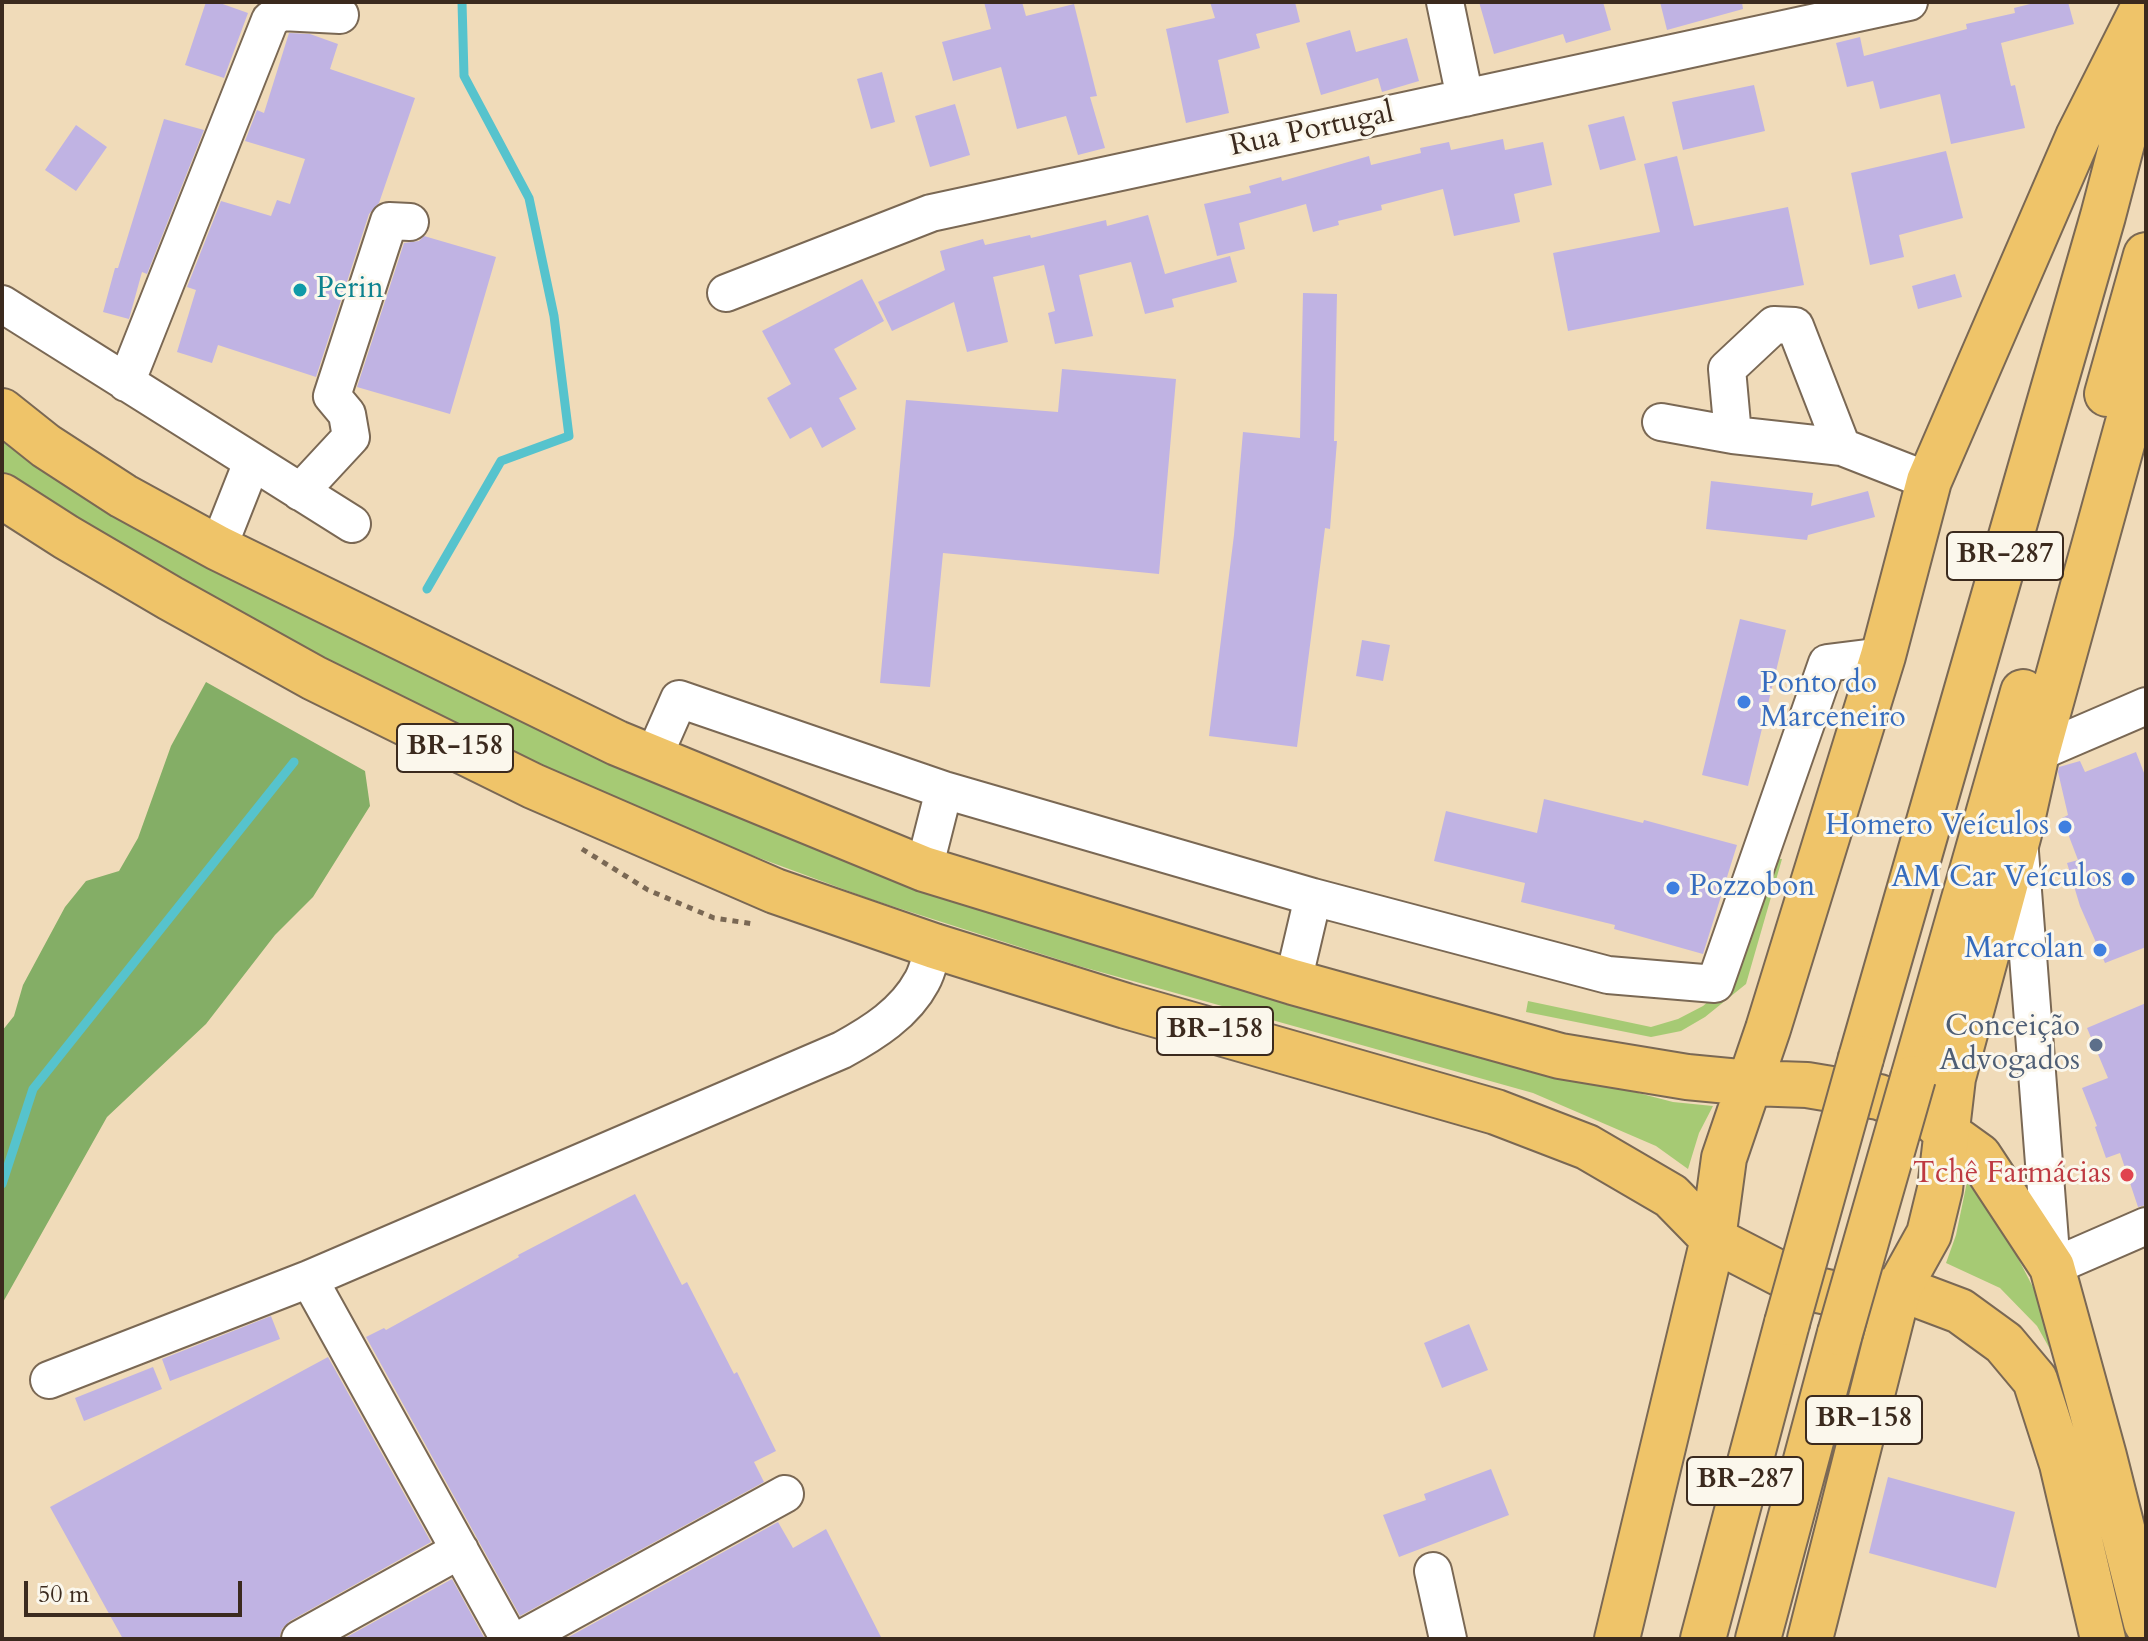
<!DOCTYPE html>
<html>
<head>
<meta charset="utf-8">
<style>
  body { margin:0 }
  #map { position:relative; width:2148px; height:1641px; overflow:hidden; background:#f0dbb9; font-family:Cardo,serif }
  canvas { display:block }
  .frame { position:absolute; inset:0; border:4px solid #3b2a1e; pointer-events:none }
  .scale { position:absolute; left:24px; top:1581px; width:218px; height:36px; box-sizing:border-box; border:4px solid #3b2a1e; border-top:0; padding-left:10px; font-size:24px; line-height:28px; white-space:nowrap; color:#3b2a1e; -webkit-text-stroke:6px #fbf7ec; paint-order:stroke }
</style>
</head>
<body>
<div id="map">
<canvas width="2148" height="1641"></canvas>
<div class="frame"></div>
<div class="scale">50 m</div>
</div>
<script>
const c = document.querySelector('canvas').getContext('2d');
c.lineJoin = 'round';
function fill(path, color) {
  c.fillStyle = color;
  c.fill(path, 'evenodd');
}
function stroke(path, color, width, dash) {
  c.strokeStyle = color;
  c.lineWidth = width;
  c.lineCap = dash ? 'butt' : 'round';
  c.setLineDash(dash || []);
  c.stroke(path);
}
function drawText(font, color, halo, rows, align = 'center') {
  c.font = font + ' Cardo,serif';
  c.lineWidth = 6;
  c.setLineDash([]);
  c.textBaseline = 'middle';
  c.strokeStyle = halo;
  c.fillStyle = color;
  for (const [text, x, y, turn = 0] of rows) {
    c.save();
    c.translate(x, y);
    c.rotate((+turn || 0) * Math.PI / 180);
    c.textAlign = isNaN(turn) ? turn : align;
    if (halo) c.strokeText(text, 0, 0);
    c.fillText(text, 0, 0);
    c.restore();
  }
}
const green = new Path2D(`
  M2,429L262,589L477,700L631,770L1538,1067L1673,1102L1713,1106L1699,1133L1688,1169L1656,1146L1533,1093L1079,966L870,899L708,839L460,728L251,622L2,478Z
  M1771,858L1782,859L1746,984L1705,1017L1681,1031L1651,1037L1526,1012L1528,1001L1651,1027L1678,1019L1703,1006L1737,977Z
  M1967,1182L2005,1233L2036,1293L2071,1405L2051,1351L2037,1326L2000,1288L1946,1263L1956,1235Z`);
const forest = new Path2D(`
  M206,682L365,771L370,806L313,897L275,935L206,1024L107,1117L2,1304V1031L14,1016L23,985L65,907L86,881L119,871L138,838L171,746Z`);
const stream = new Path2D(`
  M427,589L501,461L569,436L554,316L529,198L464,76L462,2
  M2,1184L33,1089L294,762`);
const building = new Path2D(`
  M206,2H217L248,13L224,78L185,65Z
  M984,2H1022L1026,16L1074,4L1097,96L1090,97L1105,148L1078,155L1066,116L1017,129L1001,67L953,81L942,42L991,29Z
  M1210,2H1295L1300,22L1256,34L1260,48L1218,60L1229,113L1186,123L1166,29L1215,18Z
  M1479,2H1603L1611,30L1566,43L1563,34L1494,54Z
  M1660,2H1742L1743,9L1667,30Z
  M2038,2H2068L2074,24L2001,43L2011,86L2015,85L2025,128L1951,144L1940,94L1880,109L1873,81L1847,87L1836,43L1860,37L1864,56L1967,29L1966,24L2015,13L2014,8Z
  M1350,30L1356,52L1407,38L1419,81L1382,92L1378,78L1321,95L1306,43Z
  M289,33L310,34L338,44L330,69L415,98L379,203L369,214L316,377L218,345L212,363L177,352L196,290L187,287L221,201L271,216L277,200L290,204L305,159L245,141L257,110L264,113Z
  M882,72L895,122L871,129L857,79Z
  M1754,85L1765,131L1683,150L1672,102Z
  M955,104L970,155L930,167L915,116Z
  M1624,116L1636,160L1600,170L1588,125Z
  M164,119L204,130L147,274L142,272L129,319L103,312L115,268H118Z
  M76,125L107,147L76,191L45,170Z
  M1503,139L1505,150L1543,142L1552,185L1514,194L1520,222L1454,236L1443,189L1381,205L1382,210L1338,221L1339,225L1313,232L1306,204L1239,223L1245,249L1217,256L1204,204L1251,193L1249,186L1281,177L1282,181L1369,156L1371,165L1421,153L1420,148L1449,142L1451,150Z
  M1946,151L1963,218L1899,235L1904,257L1870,265L1851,173Z
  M1677,156L1694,226L1788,207L1804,285L1568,331L1553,253L1660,232L1644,164Z
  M1148,215L1165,274L1230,256L1237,282L1172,299L1174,307L1145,314L1131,262L1079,275L1093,336L1055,344L1048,313L1055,311L1044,265L993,277L1008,342L967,352L954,302L892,331L878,302L945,270L940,251L983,239L985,245L1030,235L1031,238L1106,220L1107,226Z
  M424,236L496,257L450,414L357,387L404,243L419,241Z
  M1955,274L1962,297L1918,309L1912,286Z
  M862,279L884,321L834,349L857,389L839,398L856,429L822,448L811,427L790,439L767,398L791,384L762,331Z
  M1303,293L1337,294L1334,441H1337L1330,529L1325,528L1297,747L1209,736L1234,535L1243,432L1300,438Z
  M1062,369L1176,379L1159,574L943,553L930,687L880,683L906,400L1058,412Z
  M1711,481L1813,493L1811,506L1868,491L1875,517L1808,535L1807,540L1706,529Z
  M1740,619L1786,630L1748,786L1702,775Z
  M1362,640L1390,645L1383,681L1356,676Z
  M2136,752L2146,778V947L2105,963L2080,906L2067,863L2078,860L2062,818L2068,815L2058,772L2059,767L2080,761L2085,772Z
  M1544,799L1643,823L1644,820L1737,845L1703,954L1614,929L1615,925L1521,902L1525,883L1434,861L1446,811L1537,833Z
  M2146,1003V1205L2138,1207L2120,1153L2106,1158L2095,1127L2097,1126L2082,1088L2108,1078L2087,1028Z
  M635,1194L682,1285L687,1282L734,1374L737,1372L776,1451L754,1462L764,1482L520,1616L366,1337L384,1328L386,1330L519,1257L518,1255Z
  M271,1316L280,1339L170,1381L162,1359Z
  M1469,1324L1488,1370L1442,1388L1424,1343Z
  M328,1357L431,1542L290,1621L282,1629L279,1639H123L50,1507Z
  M153,1367L162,1389L84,1421L75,1398Z
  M1491,1469L1509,1515L1399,1557L1383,1515L1426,1500L1424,1494Z
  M1888,1477L2015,1512L1996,1588L1869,1553Z
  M778,1522L793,1548L826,1529L882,1639H565Z
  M452,1579L485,1639H343Z`);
const path = new Path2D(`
  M582,849L648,890L714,918L754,924`);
const minor = new Path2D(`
  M1445,2L1465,98
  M726,293L931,213L1909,2
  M2,304L352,524
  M126,383L270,20L281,12L340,15
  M1661,422L1733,435L1842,447L1929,481
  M1733,435L1727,369L1774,325L1795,326L1842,447
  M300,492L351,437L347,414L332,396L389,221L410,222
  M218,548L252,462
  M2037,753L2146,706
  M653,758L679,699L944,790L1313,897L1608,975L1715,984L1827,663L1883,656
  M2020,852L2052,1267L2146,1226
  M924,869L944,790
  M1293,982L1313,897
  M309,1279L509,1639
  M49,1380L309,1279L842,1050C873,1033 905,1013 922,981C928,971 930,957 934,946
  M1433,1571L1448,1639
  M300,1639L460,1550
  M521,1639L785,1494`);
const major = new Path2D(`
  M1947,1133L1979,1156L2052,1267L2104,1456L2146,1623
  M1899,1288L1960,1311L2004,1343L2035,1380L2062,1464L2103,1639`);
const highway = new Path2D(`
  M2107,394L2146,255
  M2,411L46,446L123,496L218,548L617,743L924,869L1293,982L1560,1056L1687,1077L1750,1083L1807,1085L1879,1097L1929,1116L1947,1133
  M2,496L66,537L170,598L314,678L533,786L775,891L934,946L1126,1006L1496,1112L1587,1147L1671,1196L1713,1239L1808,1288L1860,1299L1899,1288
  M1861,1058L2103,216L2146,52
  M1913,1078L2023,692
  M1617,1639L1713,1239L1724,1158L1768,1029L1883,656L1929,481L2078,137L2146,2
  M1703,1639L1787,1323
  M1758,1639L1840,1333
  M1810,1639L1899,1288L1929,1234L1940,1189L1953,1078L2019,834L2037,753L2146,357`);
const highwayBridge = new Path2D(`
  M1787,1323L1861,1058
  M1840,1333L1913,1078`);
const markers = [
  [300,290,8,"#0f9aa8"],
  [1744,702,8,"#3f7fe0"],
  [2065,827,8,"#3f7fe0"],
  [2128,879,8,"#3f7fe0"],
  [1673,888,8,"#3f7fe0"],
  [2100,950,8,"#3f7fe0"],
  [2096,1045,8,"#5c6f8a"],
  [2127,1175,8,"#e0444e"]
];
const shields = [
  [2005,556,116],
  [455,748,116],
  [1215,1031,116],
  [1864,1420,116],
  [1745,1481,116]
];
const shieldNames = [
  ["BR-287",2005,556],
  ["BR-158",455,748],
  ["BR-158",1215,1031],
  ["BR-158",1864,1420],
  ["BR-287",1745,1481]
];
const streetNames = [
  ["Rua Portugal",1312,131,-12]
];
const cultureNames = [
  ["Perin",316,290]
];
const shopNames = [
  ["Ponto do",1760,685,"left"],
  ["Marceneiro",1760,719,"left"],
  ["Homero Veículos",2049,827],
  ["AM Car Veículos",2112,879],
  ["Pozzobon",1689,888,"left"],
  ["Marcolan",2084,950]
];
const serviceNames = [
  ["Conceição",2080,1028],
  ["Advogados",2080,1062]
];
const healthNames = [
  ["Tchê Farmácias",2111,1175]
];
fill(green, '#a6ca74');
fill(forest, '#84ae66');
stroke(stream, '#56c3cd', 9);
fill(building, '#c0b3e3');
stroke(minor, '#7a6854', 40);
stroke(major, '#7a6854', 48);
stroke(highway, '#7a6854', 48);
stroke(path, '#7a6854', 5, [6, 6]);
stroke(minor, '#fff', 36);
stroke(major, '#efc469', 44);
stroke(highway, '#efc469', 44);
stroke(highwayBridge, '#7a6854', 48, []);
stroke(highwayBridge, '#efc469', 44);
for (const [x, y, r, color] of markers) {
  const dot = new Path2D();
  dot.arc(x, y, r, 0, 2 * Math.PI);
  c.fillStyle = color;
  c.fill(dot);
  stroke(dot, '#fbf7ec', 3);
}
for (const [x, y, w] of shields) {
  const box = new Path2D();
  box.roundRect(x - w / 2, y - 24, w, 48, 6);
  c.fillStyle = '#fbf7ec';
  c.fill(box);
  stroke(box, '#3b2a1e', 2);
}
drawText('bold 28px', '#3b2a1e', null, shieldNames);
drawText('30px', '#3b2a1e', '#fbf7ec', streetNames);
drawText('30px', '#0d838f', '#fbf7ec', cultureNames, 'left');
drawText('30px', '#366cbe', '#fbf7ec', shopNames, 'right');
drawText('30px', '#4e5e75', '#fbf7ec', serviceNames, 'right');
drawText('30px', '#be3a42', '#fbf7ec', healthNames, 'right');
</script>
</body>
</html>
